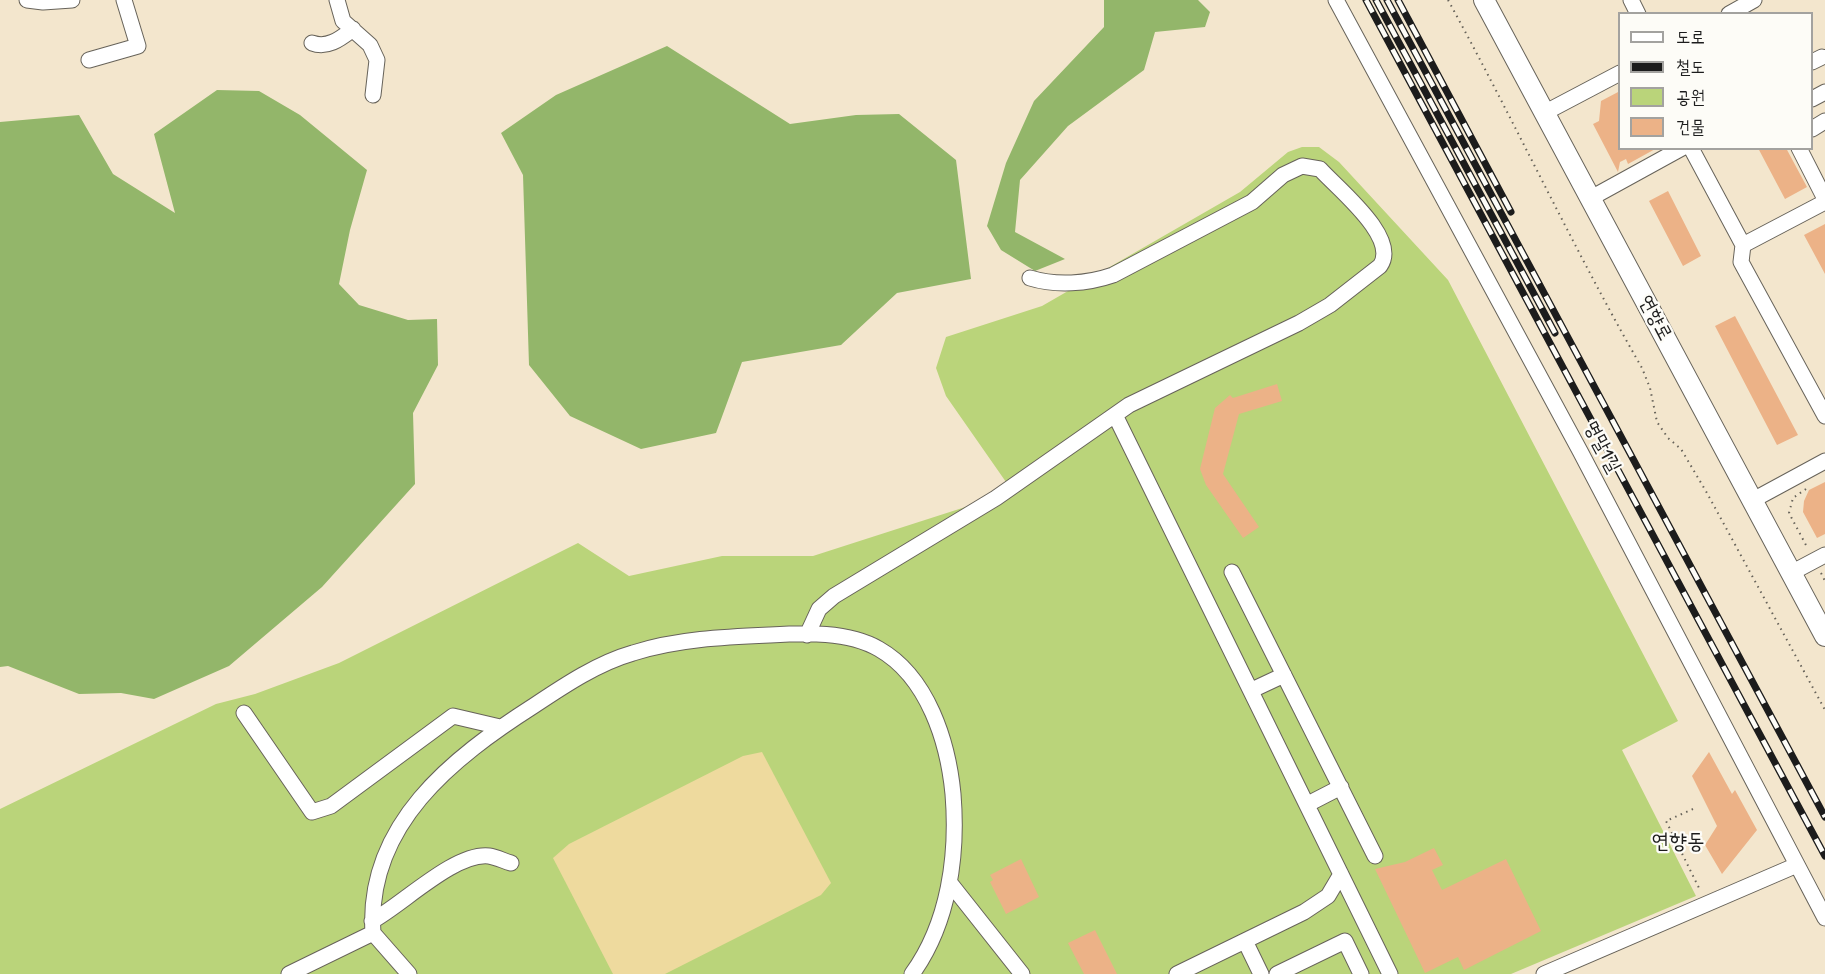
<!DOCTYPE html>
<html>
<head>
<meta charset="utf-8">
<style>
  body { margin:0 }
  #map { position:relative; width:1825px; height:974px; overflow:hidden; background:#f3e6cd; font-family:"Patrick Hand","Poor Story",sans-serif }
  canvas { display:block }
  .legend { position:absolute; left:1618px; top:12px; width:195px; height:138px; box-sizing:border-box; background:#fdfcf7; border:2px solid #a3a29f; margin:0; padding:8px 10px; list-style:none; font-size:18px; color:#1c1c1c }
  .legend li { display:flex; align-items:center; gap:12px; height:30px }
  .legend b { width:30px; border:2px solid #a3a29f }
</style>
</head>
<body>
<div id="map">
<canvas width="1825" height="974"></canvas>
<ul class="legend">
<li><b style="height:8px;background:#fff"></b>도로</li>
<li><b style="height:8px;background:#1c1c1c"></b>철도</li>
<li><b style="height:16px;background:#bad47a"></b>공원</li>
<li><b style="height:16px;background:#ecb287"></b>건물</li>
</ul>
</div>
<script>
const c = document.querySelector('canvas').getContext('2d');
c.lineJoin = 'round';
function fill(path, color) {
  c.fillStyle = color;
  c.fill(path, 'evenodd');
}
function stroke(path, color, width, dash) {
  c.strokeStyle = color;
  c.lineWidth = width;
  c.lineCap = dash ? 'butt' : 'round';
  c.setLineDash(dash || []);
  c.stroke(path);
}
function drawText(font, color, halo, rows, align = 'center') {
  c.font = font + ' "Patrick Hand","Poor Story",sans-serif';
  c.lineWidth = 4.5;
  c.setLineDash([]);
  c.textBaseline = 'middle';
  c.strokeStyle = halo;
  c.fillStyle = color;
  for (const [text, x, y, turn = 0] of rows) {
    c.save();
    c.translate(x, y);
    c.rotate((+turn || 0) * Math.PI / 180);
    c.textAlign = isNaN(turn) ? turn : align;
    if (halo) c.strokeText(text, 0, 0);
    c.fillText(text, 0, 0);
    c.restore();
  }
}
const green = new Path2D(`
  M1302,147H1319L1339,162L1448,280L1678,721L1622,750L1696,896L1511,974H0V809L216,704L255,694L339,663L578,543L629,576L722,556H813L984,501L1006,482L946,396L936,368L946,337L1042,306L1240,192L1288,152Z`);
const forest = new Path2D(`
  M1104,0H1198L1210,12L1205,27L1155,32L1144,70L1068,126L1020,180L1015,232L1065,259L1035,271L1001,250L987,226L1006,163L1034,101L1104,27Z
  M667,46L790,124L856,115L899,114L956,160L971,279L897,293L841,345L742,362L716,433L641,449L570,416L529,365L523,175L501,133L556,95Z
  M217,90L259,91L300,115L367,170L350,230L339,284L359,305L408,320L437,319L438,365L413,413L415,484L322,587L229,666L154,699L121,693L79,694L8,666L0,667V122L79,115L113,174L175,213L154,134Z`);
const sand = new Path2D(`
  M762,752L831,883L821,895L665,974H613L553,858L569,844L743,756Z`);
const building = new Path2D(`
  M1620,91V148H1657L1628,164L1626,159L1620,162L1618,172L1593,124L1599,121L1601,101Z
  M1758,148H1786L1807,187L1785,199Z
  M1668,191L1701,256L1683,266L1649,201Z
  M1825,224V274L1804,235Z
  M1735,316L1798,435L1777,445L1715,326Z
  M1277,384L1282,401L1239,414L1223,474L1259,527L1243,538L1206,485L1200,469L1215,408L1230,395L1233,398Z
  M1825,482V534L1817,538L1803,512L1804,501L1809,490Z
  M1709,752L1732,794L1735,790L1757,830L1722,874L1705,845L1717,826L1692,776Z
  M1434,848L1443,865L1432,870L1442,890L1506,859L1541,931L1464,970L1458,957L1425,973L1375,869L1405,862Z
  M1021,859L1039,897L1006,914L990,882L993,880L990,875Z
  M1095,930L1117,974H1084L1068,943Z`);
const path = new Path2D(`
  M1448,0C1515,122 1573,248 1642,368L1650,388L1657,422L1668,438L1681,449L1707,493L1825,710
  M1806,489L1793,498L1789,513L1807,547
  M1821,573L1825,581
  M1693,809L1666,821L1700,890`);
const minor = new Path2D(`
  M27,0L43,2L72,0
  M337,0L343,21L370,45L377,60L373,95
  M1336,0L1580,451L1825,918
  M1631,0L1638,14
  M1729,14L1754,0
  M312,43C328,49 341,38 353,29
  M89,60L138,46L124,0
  M1812,62L1822,57
  M1812,99L1825,92
  M1546,112L1620,73
  M1812,129L1825,121
  M1691,148L1743,245L1825,202
  M1799,148L1825,199
  M1591,198L1682,148
  M1743,245L1741,262L1825,416
  M1115,415L1390,974
  M1753,500L1825,461
  M1232,572L1375,856
  M1791,573L1825,555
  M807,635L819,609L834,596L996,498L1129,405L1299,323L1330,305L1380,266C1400,238 1338,189 1320,169L1302,166L1283,175L1252,202L1113,275C1087,284 1056,286 1030,278
  M1252,690L1284,675
  M244,713L312,812L331,806L453,716L500,727
  M1308,804L1341,787
  M950,883L1022,974
  M372,921C402,905 455,852 489,856C496,857 504,861 511,863
  M1245,941L1261,974
  M289,974L373,933
  M409,974L373,933C366,825 452,758 535,705C565,685 598,663 633,653C677,639 724,637 770,635C805,633 848,631 879,649C928,677 948,742 953,794C958,855 949,923 912,974
  M1177,974L1304,912L1328,896L1341,874
  M1277,974L1345,941L1361,974
  M1544,974L1797,865`);
const major = new Path2D(`
  M1484,0L1825,636`);
const rail = new Path2D(`
  M1366,0L1825,856
  M1376,0L1555,333
  M1387,0L1825,817
  M1398,0L1511,212`);
const streetNames = [
  ["연향로",1655,318,62],
  ["명말1길",1602,447,62]
];
const quarterNames = [
  ["연향동",1678,842]
];
fill(green, '#bad47a');
fill(forest, '#93b66a');
fill(sand, '#eeda9e');
fill(building, '#ecb287');
stroke(minor, '#67635a', 17);
stroke(major, '#67635a', 22);
stroke(path, '#67635a', 2, [1.5, 4.5]);
stroke(minor, '#fff', 15);
stroke(major, '#fff', 20);
stroke(rail, '#1c1c1c', 7);
stroke(rail, '#fdfcf7', 4.5, [14]);
drawText('20px', '#1c1c1c', '#fdfcf7', streetNames);
drawText('22px', '#1c1c1c', '#fdfcf7', quarterNames);
</script>
</body>
</html>
